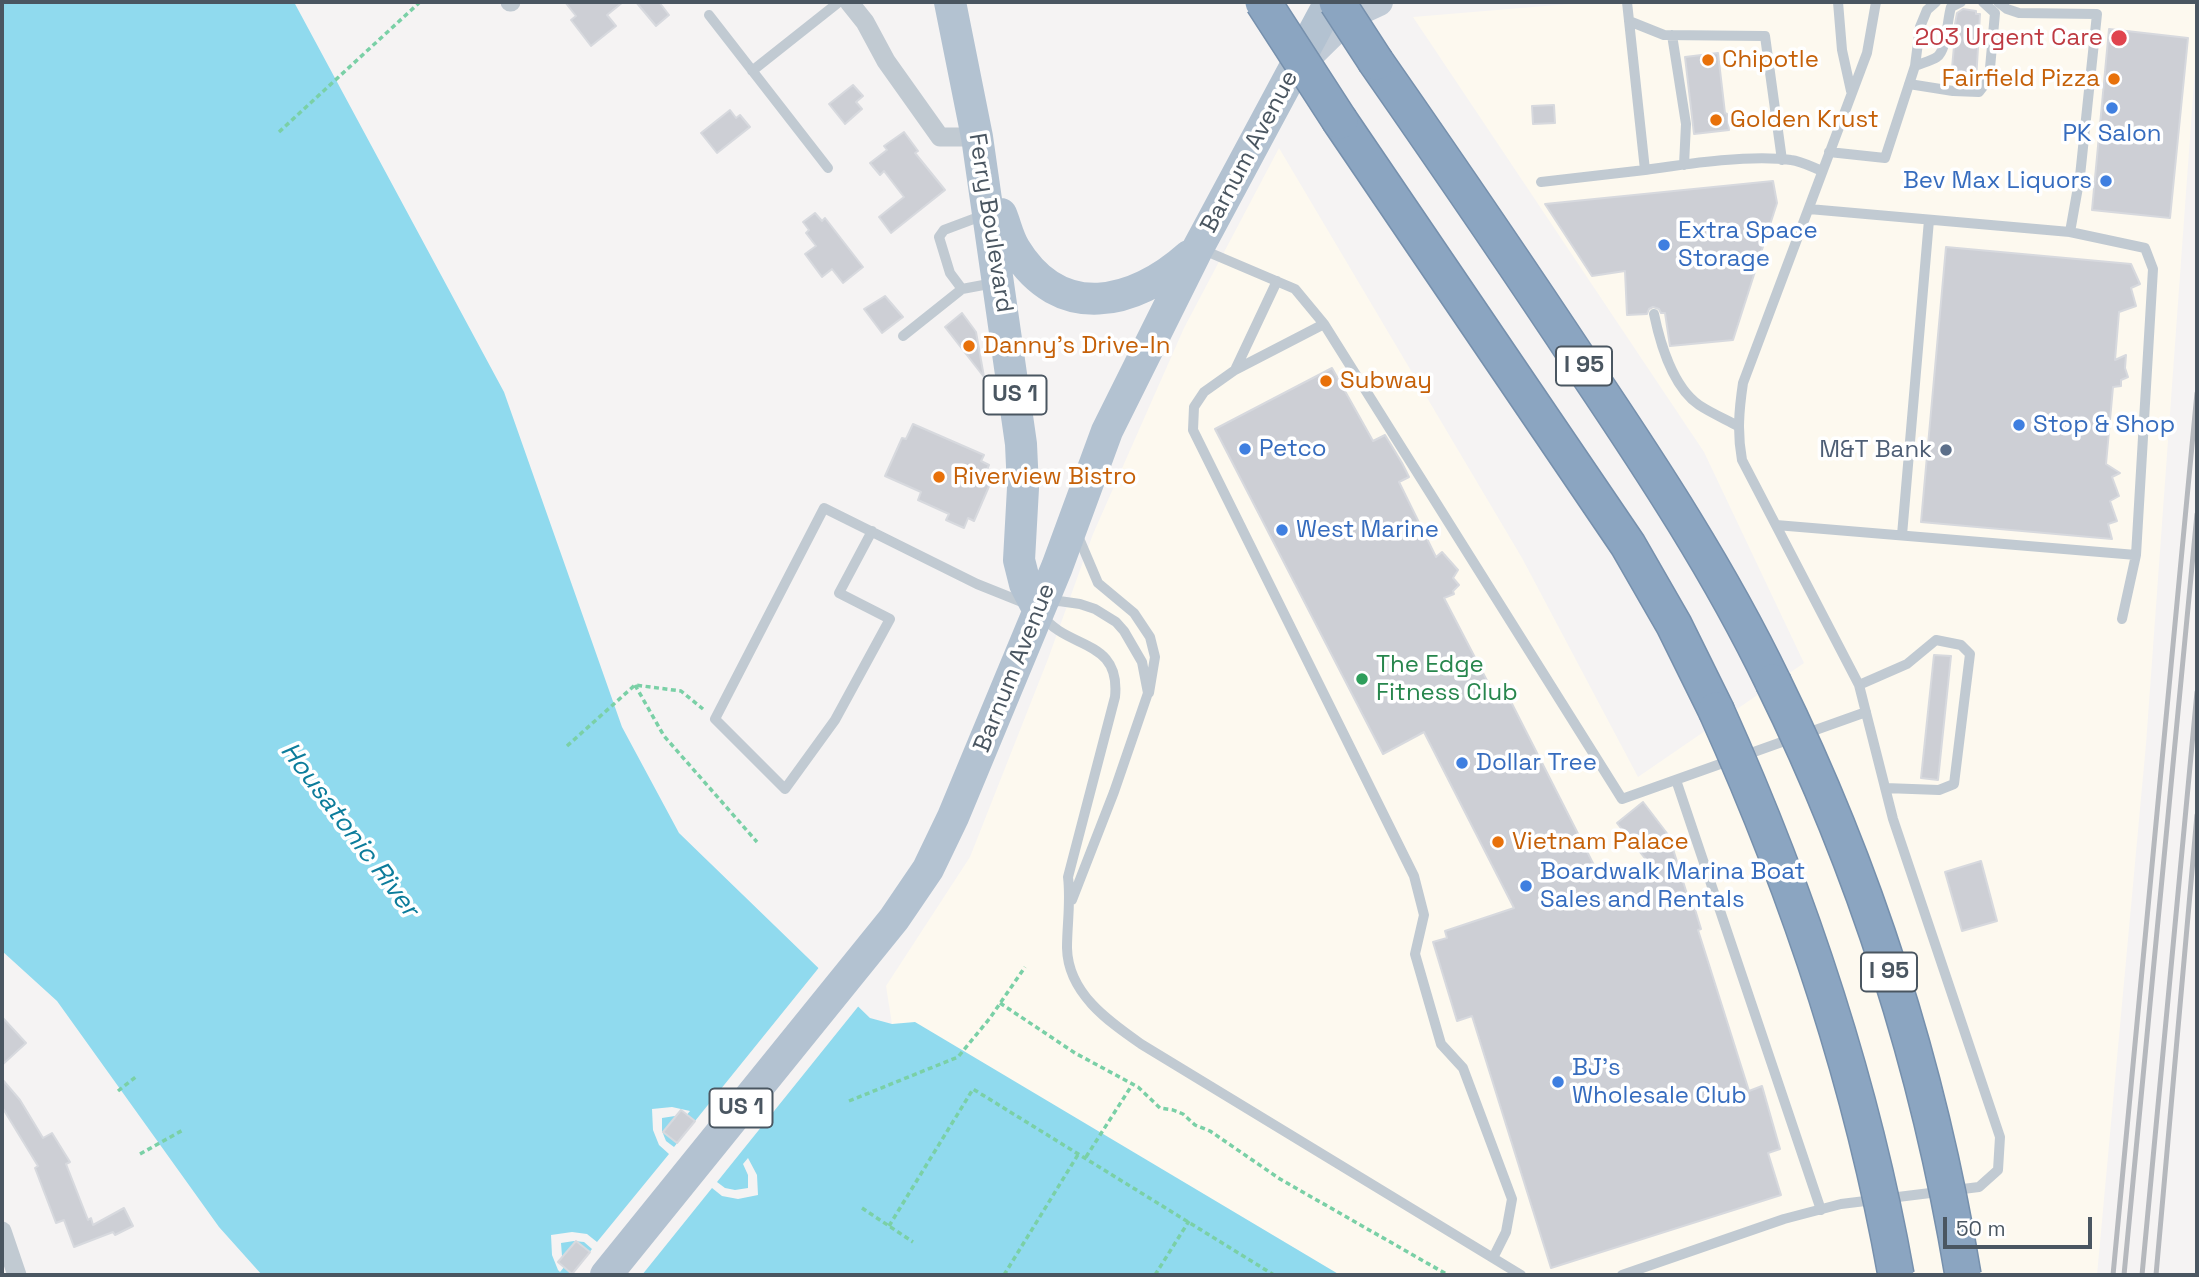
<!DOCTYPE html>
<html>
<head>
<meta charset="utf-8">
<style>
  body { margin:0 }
  #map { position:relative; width:2199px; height:1277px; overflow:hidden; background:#f5f3f3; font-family:"Space Grotesk",sans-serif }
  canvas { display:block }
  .frame { position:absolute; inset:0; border:4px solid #4a5661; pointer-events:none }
  .scale { position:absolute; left:1943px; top:1217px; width:149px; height:32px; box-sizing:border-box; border:4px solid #4a5661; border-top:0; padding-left:9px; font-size:21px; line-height:24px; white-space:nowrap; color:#4a5661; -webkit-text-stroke:5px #fff; paint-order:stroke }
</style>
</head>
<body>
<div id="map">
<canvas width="2199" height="1277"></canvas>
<div class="frame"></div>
<div class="scale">50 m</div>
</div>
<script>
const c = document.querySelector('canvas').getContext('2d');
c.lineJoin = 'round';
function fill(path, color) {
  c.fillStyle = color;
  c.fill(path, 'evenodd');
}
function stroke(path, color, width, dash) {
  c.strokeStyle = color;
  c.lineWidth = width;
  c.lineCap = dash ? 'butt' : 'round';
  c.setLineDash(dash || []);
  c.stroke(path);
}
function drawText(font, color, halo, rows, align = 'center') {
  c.font = font + ' "Space Grotesk",sans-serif';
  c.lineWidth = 7;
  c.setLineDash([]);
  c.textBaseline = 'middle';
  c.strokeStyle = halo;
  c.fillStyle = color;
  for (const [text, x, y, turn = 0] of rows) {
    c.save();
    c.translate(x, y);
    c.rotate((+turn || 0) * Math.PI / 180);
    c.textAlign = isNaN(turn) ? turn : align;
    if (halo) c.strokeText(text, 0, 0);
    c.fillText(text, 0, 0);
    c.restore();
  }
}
const commercial = new Path2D(`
  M1593,2H2197V41L2146,744L2097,1275H1340L915,1023L892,1024L886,986L970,857L1048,659L1093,534L1184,328L1279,148L1522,558L1638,777L1804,663L1704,452L1413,17Z`);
const water = new Path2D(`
  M2,2H294L504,392L622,727L679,833L870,1018L892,1024L915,1022L1340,1275H262L219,1227L57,1001L2,951Z`);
const pier = new Path2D(`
  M821,965L861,1003L717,1182L725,1188L735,1190L748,1188V1175L743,1164L748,1158L757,1175L758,1195L738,1199L722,1196L712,1188L642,1275H571L592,1249L584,1242L574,1241L561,1243L562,1256L565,1266L560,1272L558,1270L552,1255L551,1235L572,1232L587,1234L597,1242L669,1154L659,1145L653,1130L652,1109L672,1107L690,1111L685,1117L675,1116L662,1118V1131L666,1141L674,1147Z`);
const building = new Path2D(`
  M565,2H623L607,15L616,26L591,46L571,20L576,16Z
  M636,2H659L669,15L656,26Z
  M1963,9L1976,11V14H1980L1976,81L1951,79L1954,46H1951L1957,13Z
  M2109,29L2188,38L2170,218L2092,210Z
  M1718,53L1725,113L1727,114L1729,130L1694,134L1685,57Z
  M853,85L863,96L856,102L862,109L845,124L829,104Z
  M1554,105L1555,123L1533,124L1532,106Z
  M730,110L736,118L740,115L750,127L717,153L701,133Z
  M904,132L918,151L915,153L945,190L891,233L879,217L904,197L884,171L880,175L870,163L887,150L884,146Z
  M1773,181L1777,203L1733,340L1670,346L1665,313H1661L1659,309L1653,307L1649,309L1647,314L1627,315L1625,271L1592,276L1545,204Z
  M815,213L822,221L825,218L863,267L843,283L832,269L822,277L805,254L816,246L806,233L809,230L803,222Z
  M1946,247L2131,264L2140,284L2131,288L2136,306L2119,312L2115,360L2126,355L2125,368L2128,377L2121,380V386L2113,387L2106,464L2120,473L2112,477L2119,496L2110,501L2117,521L2108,524L2112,539L1921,522Z
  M885,296L903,317L882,333L864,309Z
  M962,313L976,332L984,377L945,327Z
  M1332,368L1373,441L1385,435L1402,463L1409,477L1399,482L1436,557L1442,552L1458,570L1453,578L1459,585L1453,591L1454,594L1444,598L1495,696L1506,692L1601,879L1651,866L1617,823L1643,802L1669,836L1691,907L1694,906L1701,929L1698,930L1749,1091L1762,1086L1780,1149L1768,1153L1781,1195L1551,1268L1472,1016L1457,1021L1433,942L1447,938L1445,931L1514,908L1424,732L1383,754L1215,429Z
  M913,424L984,455L981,461L989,465L985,474L993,477L974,521L968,518L964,528L946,520L949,514L918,500L921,492L885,476L902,438L906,439Z
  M1934,655L1951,656L1938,780L1921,778Z
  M1981,861L1997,921L1962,931L1945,872Z
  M2,1017L26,1043L2,1065Z
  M2,1079L20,1100L43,1138L52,1133L70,1162L66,1164L88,1220L91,1218L93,1225L124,1208L133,1226L115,1235L113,1232L74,1247L64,1220L56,1223L35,1168L38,1166L2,1107Z
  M681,1110L695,1121L677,1143L663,1132Z
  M576,1241L590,1252L572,1274L558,1262Z`);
const path = new Path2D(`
  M279,132L420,2
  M635,685L664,736L757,842
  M567,746L635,685L681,691L703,709
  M1000,1003L1075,1053L1138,1087L1160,1108L1173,1110L1183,1114L1195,1125L1210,1131L1280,1179L1448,1275
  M118,1091L137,1076
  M849,1101L958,1057L990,1018L1025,967
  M140,1154L183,1130
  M1086,1157L1132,1085
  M862,1208L913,1242
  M889,1226L973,1089L1274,1275
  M1004,1275L1079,1153
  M1155,1275L1189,1221`);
const service = new Path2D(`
  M1627,2L1645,170C1686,164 1751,154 1791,160C1801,161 1812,167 1822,171
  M1838,2L1842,50L1851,91
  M1998,2L2007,9L2019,13L2097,14L2080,176L2070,232
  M709,15L828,168
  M1629,21L1664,35L1765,36L1782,160
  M1672,35L1686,124L1684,165
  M1915,66C1922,63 1931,61 1937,57C1947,50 1947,20 1951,7L1961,2
  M752,71L839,2
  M1909,84L1953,91L1979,92L1989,79L1995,13L1983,2
  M1829,152L1885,158L1915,66L1920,27L1927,10L1936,2
  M1541,182L1645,170
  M984,215L944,230L939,237L950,273L962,289L994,283
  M1201,249L1295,289L1324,324L1235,370
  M1277,281L1235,370L1204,392L1194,407L1193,430L1414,876L1424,915L1415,954L1441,1044L1463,1068L1512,1199L1506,1232L1493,1258
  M1654,314C1660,343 1673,387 1699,405C1711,413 1725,419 1738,426
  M1324,324L1622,799L1866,712
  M903,336L962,289
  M1776,525L2136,555L2153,269L2145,248L2070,232L1809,209
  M872,531L839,593L890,619L835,720L785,789L715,719L824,508L977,584L1027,604
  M1902,535L1929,220
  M1078,536L1098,583L1134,613L1150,637L1155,657L1149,693
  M1048,603L1059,601L1080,604L1095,609L1116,622L1124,631L1142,662L1148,693L1114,792L1072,900
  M1042,615C1067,650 1121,638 1115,697L1068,877C1071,902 1067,924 1067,948C1068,993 1108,1021 1141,1044L1521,1275
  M2122,619L2136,555
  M1859,685L1907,664L1936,640L1961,645L1970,654L1954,784L1939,790L1885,788
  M1676,780L1821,1210
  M1622,1275L1784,1219L1841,1204L1979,1187L1998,1170L2000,1137L1893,819L1859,685L1742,460C1737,433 1739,410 1743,383L1867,53L1876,2`);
const minor = new Path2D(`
  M510,2H511
  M849,2L865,22L886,61L940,137H977
  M2,1231L17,1275`);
const secondary = new Path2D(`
  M1303,62L1351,15L1379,2`);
const primary = new Path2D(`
  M950,2L977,137L1021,444L1023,488L1019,560L1025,584L1038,609
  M1001,214C1006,226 1008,238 1015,249C1060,323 1134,305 1189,256
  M606,1275L894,919L928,869L953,817L1057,567L1107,431L1198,248L1330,2`);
const motorway = new Path2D(`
  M1376,62C1447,164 1517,266 1585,369C1653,470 1720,572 1773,682
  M1340,121L1628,545L1674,625L1716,710`);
const rail = new Path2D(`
  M2113,1275L2197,393
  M2124,1275L2197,514
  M2142,1275L2197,692
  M2156,1275L2197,815`);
const motorwayBridge = new Path2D(`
  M1263,2L1340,121
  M1337,2L1376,62
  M1773,682C1865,869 1929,1070 1963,1275
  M1716,710C1798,892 1861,1079 1896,1275`);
const markers = [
  [2119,38,9,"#e0444e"],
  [1708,60,7,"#e8710a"],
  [2114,79,7,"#e8710a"],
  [2112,108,7,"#3f7fe0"],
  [1716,120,7,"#e8710a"],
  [2106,181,7,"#3f7fe0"],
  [1664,245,7,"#3f7fe0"],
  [969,346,7,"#e8710a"],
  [1326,381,7,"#e8710a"],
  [2019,425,7,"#3f7fe0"],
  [1245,449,7,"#3f7fe0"],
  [1946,450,7,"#5c6f8a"],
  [939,477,7,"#e8710a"],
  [1282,530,7,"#3f7fe0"],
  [1362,679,7,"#2e9e5b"],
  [1462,763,7,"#3f7fe0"],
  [1498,842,7,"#e8710a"],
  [1526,886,7,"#3f7fe0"],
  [1558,1082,7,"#3f7fe0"]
];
const shields = [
  [1584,366,56],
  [1015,395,63],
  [1889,972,56],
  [741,1108,63]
];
const shieldNames = [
  ["I 95",1584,366],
  ["US 1",1015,395],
  ["I 95",1889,972],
  ["US 1",741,1108]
];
const healthNames = [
  ["203 Urgent Care",2103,38]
];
const foodNames = [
  ["Chipotle",1722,60],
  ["Fairfield Pizza",2100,79,"right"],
  ["Golden Krust",1730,120],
  ["Danny's Drive-In",983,346],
  ["Subway",1340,381],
  ["Riverview Bistro",953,477],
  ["Vietnam Palace",1512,842]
];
const shopNames = [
  ["PK Salon",2112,134,"center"],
  ["Bev Max Liquors",2092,181,"right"],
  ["Extra Space",1678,231],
  ["Storage",1678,259],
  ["Stop & Shop",2033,425],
  ["Petco",1259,449],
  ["West Marine",1296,530],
  ["Dollar Tree",1476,763],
  ["Boardwalk Marina Boat",1540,872],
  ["Sales and Rentals",1540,900],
  ["BJ's",1572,1068],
  ["Wholesale Club",1572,1096]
];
const streetNames = [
  ["Barnum Avenue",1250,152,-62],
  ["Ferry Boulevard",990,223,81],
  ["Barnum Avenue",1015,668,-68]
];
const serviceNames = [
  ["M&T Bank",1932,450]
];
const leisureNames = [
  ["The Edge",1376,665],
  ["Fitness Club",1376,693]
];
const waterNames = [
  ["Housatonic River",349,830,53]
];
fill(commercial, '#fdf9ef');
fill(water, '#90daee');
fill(pier, '#f5f3f3');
fill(building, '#cdcfd5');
stroke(building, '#d7d9de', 2);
stroke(motorway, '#7690ad', 38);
stroke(path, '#7ad0a6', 3.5, [5, 3.5]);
stroke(service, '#c1cad2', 10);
stroke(minor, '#c1cad2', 19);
stroke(secondary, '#c1cbd6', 28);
stroke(primary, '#b3c2d1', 32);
stroke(motorway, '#8ba5c1', 35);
stroke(rail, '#b5b8bd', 5);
stroke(motorwayBridge, '#7690ad', 38, []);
stroke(motorwayBridge, '#8ba5c1', 35);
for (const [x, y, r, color] of markers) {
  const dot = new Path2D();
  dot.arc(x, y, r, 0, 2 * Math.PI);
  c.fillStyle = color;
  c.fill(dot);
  stroke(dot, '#fff', 2.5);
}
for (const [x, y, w] of shields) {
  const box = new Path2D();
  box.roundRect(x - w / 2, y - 19.5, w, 39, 5);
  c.fillStyle = '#fff';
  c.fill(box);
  stroke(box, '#4a5661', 2);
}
drawText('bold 23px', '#4a5661', null, shieldNames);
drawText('24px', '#be3a42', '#fff', healthNames, 'right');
drawText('24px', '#c56008', '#fff', foodNames, 'left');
drawText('24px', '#366cbe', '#fff', shopNames, 'left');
drawText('24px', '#4a5661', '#fff', streetNames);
drawText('24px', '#4e5e75', '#fff', serviceNames, 'right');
drawText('24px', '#27864d', '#fff', leisureNames, 'left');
drawText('italic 26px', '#0c7c9b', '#fff', waterNames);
</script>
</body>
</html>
